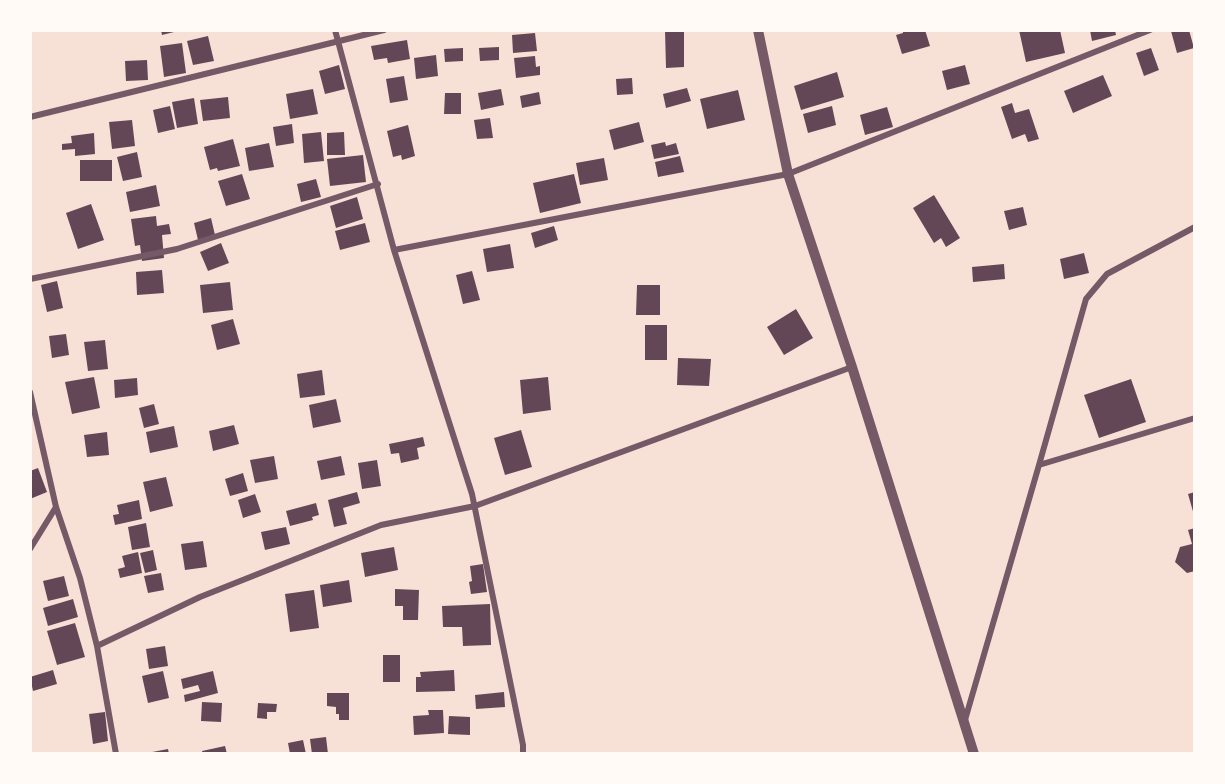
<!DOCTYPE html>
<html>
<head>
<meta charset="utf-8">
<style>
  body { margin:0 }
  #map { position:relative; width:1225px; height:784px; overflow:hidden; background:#f7e1d7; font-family:Poppins,sans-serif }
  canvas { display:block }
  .frame { position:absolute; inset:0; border:32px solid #fffaf5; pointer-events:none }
</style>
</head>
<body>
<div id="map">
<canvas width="1225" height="784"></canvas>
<div class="frame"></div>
</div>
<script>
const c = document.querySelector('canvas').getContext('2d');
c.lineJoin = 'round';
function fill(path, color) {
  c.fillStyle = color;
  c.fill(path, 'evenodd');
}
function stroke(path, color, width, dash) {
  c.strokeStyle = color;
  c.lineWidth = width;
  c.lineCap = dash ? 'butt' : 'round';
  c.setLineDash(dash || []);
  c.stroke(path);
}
const building = new Path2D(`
  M161,30H178V31L162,35Z
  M665,30H684V67L666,68Z
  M903,30H925L930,46L902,54L896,35L903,33Z
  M1019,30H1060L1065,53L1026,62Z
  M1090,30H1115L1116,35L1092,41Z
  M1189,30L1194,48L1177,53L1171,31Z
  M535,33L537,51L513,53L512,35Z
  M208,36L214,61L193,65L187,41Z
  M407,40L410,59L388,63L387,58L374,60L371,46Z
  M182,43L186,73L164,77L160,46Z
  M499,47V60L480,61L479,48Z
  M463,48V61L445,62L444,49Z
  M1151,48L1159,70L1144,76L1136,53Z
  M436,55L438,76L416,79L414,58Z
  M535,56L536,67L540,66V75L516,78L514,58Z
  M147,60L148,80L126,81L125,61Z
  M339,65L345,89L325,94L319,71Z
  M965,65L970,84L947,90L942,71Z
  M837,72L844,97L801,110L794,86Z
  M1103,75L1112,96L1073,113L1064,91Z
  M404,76L408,100L390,103L386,79Z
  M632,78L633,94L617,95L616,79Z
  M687,88L691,101L666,108L663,94Z
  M313,89L318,114L290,119L286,94Z
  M501,89L504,105L481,110L478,93Z
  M738,90L745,120L707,129L700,99Z
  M539,92L541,104L522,108L520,96Z
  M445,93H461V114H444Z
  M228,97L230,118L203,121L200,100Z
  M194,98L198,124L177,128L172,102Z
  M1012,103L1015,113L1029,109L1039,139L1028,142L1025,134L1012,139L1001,107Z
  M170,106L175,129L158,133L153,110Z
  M832,106L836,125L808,133L803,114Z
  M887,107L893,127L865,135L860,115Z
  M490,118L493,138L477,139L474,120Z
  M132,120L135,146L112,149L109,122Z
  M639,122L644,142L614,150L609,130Z
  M292,124L294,143L276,146L273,127Z
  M408,125L415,156L402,160L401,155L393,157L387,131Z
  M321,132L324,161L304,163L302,134Z
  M344,132L345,155H327V133Z
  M94,133L95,154L75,156V149L62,150V144L72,143L71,136Z
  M233,139L240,166L218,171L217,168L210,170L204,147Z
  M665,142L666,146L676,143L679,154L654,159L651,145Z
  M269,143L274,167L249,171L245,148Z
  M137,152L142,177L123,181L117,157Z
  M363,155L366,182L330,186L327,159Z
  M680,156L684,172L658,177L655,162Z
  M604,158L608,180L580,185L576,163Z
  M80,160H112V181H80Z
  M242,174L250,199L226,206L218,181Z
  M574,174L581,203L540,213L533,183Z
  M316,179L321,197L301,202L297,184Z
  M156,185L160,206L130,212L126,192Z
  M934,195L960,238L946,247L941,238L934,243L913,208Z
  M357,197L363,219L336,228L330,206Z
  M91,204L104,240L78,249L66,213Z
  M1023,207L1027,225L1009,230L1004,211Z
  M156,216L157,226L169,224L171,234L162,235L164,258L142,261L140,245L135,246L131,219Z
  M211,218L215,235L198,240L194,223Z
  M365,223L370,242L340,250L335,231Z
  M554,226L558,240L535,248L531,233Z
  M221,243L229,263L208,271L200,252Z
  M510,244L514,268L487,272L483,249Z
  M1084,253L1089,273L1064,279L1060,259Z
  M1004,264L1005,279L973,282L972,267Z
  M162,270L164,293L137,295L136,272Z
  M472,271L480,300L463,304L456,275Z
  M57,281L63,308L47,312L41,285Z
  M230,282L233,310L203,313L200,285Z
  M637,285H660V315H636Z
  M796,309L813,338L784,355L767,327Z
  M233,319L240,344L217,350L211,325Z
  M645,325H667V360H645Z
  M66,334L69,355L52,358L49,336Z
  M105,340L108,369L88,371L84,342Z
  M678,358L711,359L709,386L677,385Z
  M322,370L325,395L300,398L297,374Z
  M94,377L100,408L72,414L65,382Z
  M548,377L551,410L523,414L520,380Z
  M137,378L138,395L115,398L114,380Z
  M1131,379L1146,422L1099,438L1084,395Z
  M336,399L341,422L313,428L309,405Z
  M154,404L159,424L144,428L139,408Z
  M234,425L239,444L213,451L209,431Z
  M174,426L178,447L150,453L146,432Z
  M521,430L532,467L505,475L494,438Z
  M107,432L109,455L87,457L84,435Z
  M423,437L425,446L417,448L419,459L401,463L399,453L391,454L389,444Z
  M274,456L278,479L255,483L250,460Z
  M341,456L345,475L321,480L317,461Z
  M377,460L381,486L362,489L358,463Z
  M38,468L47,492L30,499V471Z
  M243,473L248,491L230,496L225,479Z
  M166,477L173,506L150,512L143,482Z
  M357,492L360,503L343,508L347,524L334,527L328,500Z
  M1195,492V515H1194L1188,494Z
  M255,494L261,512L243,518L238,500Z
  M139,500L142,519L115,525L113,515L119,514L117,505Z
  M316,503L319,515L312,517L313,520L290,526L286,511Z
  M146,523L150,547L132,550L128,527Z
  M286,527L290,544L265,550L261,532Z
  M1195,528V571L1187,573L1175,562L1180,547L1192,544L1188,530Z
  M203,541L207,567L185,570L181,544Z
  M394,547L398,570L365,577L361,553Z
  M153,550L157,570L145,573L140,553Z
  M138,552L142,573L120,578L118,569L125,567L122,556Z
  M483,564L487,592L471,594L469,582L472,581L470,566Z
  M161,573L164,590L148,593L144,576Z
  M64,576L69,596L48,601L43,581Z
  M349,580L352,602L323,607L320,585Z
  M395,589L419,590L418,620H403V606H395Z
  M314,590L319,628L290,632L285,594Z
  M73,599L78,617L48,626L43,608Z
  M490,604L491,645L463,646L462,627H443L442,606Z
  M75,623L85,657L57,665L47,631Z
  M165,646L168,666L149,669L146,649Z
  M383,655H400V682H383Z
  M53,670L57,684L33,691L30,677Z
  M454,670L455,691L416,692V677H421L420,672Z
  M163,671L169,698L148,703L142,676Z
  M213,671L218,693L185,702L184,695L200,691L198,685L183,689L181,679Z
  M504,692L505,707L476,709L475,695Z
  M327,693H349V720H339V714H336V707L327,706Z
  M202,702L222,703L221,722L201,721Z
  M258,703L277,704L276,712H267V719L257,718Z
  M428,710H443L444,733L414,735L413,716L429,715Z
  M105,712L108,741L93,744L89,714Z
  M449,716L470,717V735L448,734Z
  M326,737L328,754H312L310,739Z
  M303,740L306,754H290L288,743Z
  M225,746L227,754H203L202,751Z
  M168,749L169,754H147V753Z`);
const minor = new Path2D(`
  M335,30L394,250L472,494L523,745V754
  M30,117L384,30
  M1195,227L1107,274L1086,299L1039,465L1195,418
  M394,250L788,174L1150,30
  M30,279L177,249L378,184
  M30,392L56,507L80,578L97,646L116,754
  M30,549L56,507
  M97,646L200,597L381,525L475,506L852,367
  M965,720L1039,465`);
const tertiary = new Path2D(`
  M758,30L788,174L852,367L974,754`);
fill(building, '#644757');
stroke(minor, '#755966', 6);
stroke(tertiary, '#755966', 10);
</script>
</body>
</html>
